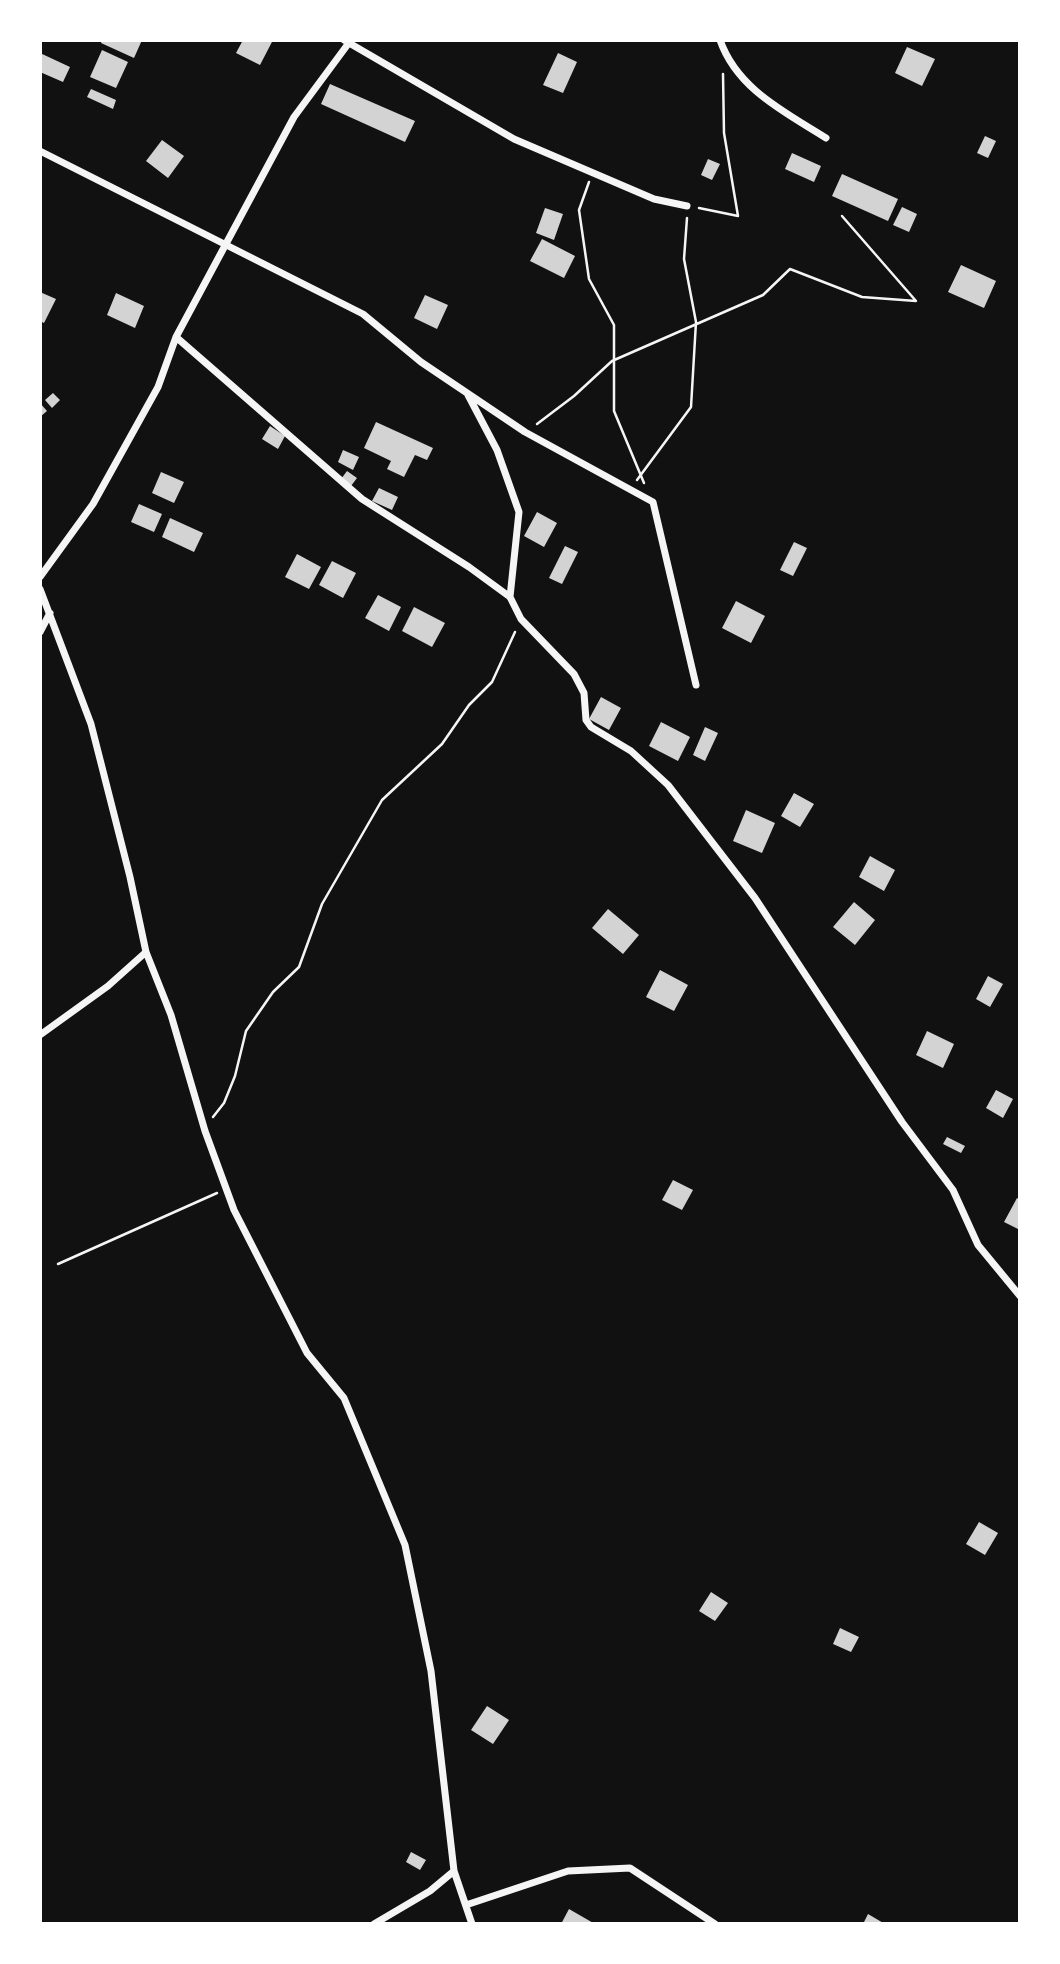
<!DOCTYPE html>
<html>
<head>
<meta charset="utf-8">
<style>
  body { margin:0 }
  #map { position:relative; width:1060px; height:1964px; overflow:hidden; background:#111; font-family:Figtree,sans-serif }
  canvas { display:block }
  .frame { position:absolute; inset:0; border:42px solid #fff; pointer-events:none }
</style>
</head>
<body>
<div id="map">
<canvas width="1060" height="1964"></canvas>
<div class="frame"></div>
</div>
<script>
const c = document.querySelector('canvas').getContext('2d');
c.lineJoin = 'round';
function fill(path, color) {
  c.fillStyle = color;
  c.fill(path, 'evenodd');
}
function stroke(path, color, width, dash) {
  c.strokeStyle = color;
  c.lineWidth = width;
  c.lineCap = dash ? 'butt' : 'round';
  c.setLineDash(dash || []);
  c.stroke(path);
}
const building = new Path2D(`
  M102,40H142L134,58L101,43Z
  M243,40H273L260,65L236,53Z
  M907,47L935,59L922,86L895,73Z
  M102,50L128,62L116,88L90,77Z
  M40,53L70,67L63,82L40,72Z
  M558,53L577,62L563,93L543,85Z
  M330,84L415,121L405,142L321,104Z
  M91,89L116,100L113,109L87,97Z
  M985,136L996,141L988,158L977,153Z
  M162,140L184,156L168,178L146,161Z
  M792,153L821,166L814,182L785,169Z
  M708,159L720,164L712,180L701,175Z
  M842,174L898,199L888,221L832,196Z
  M902,207L917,214L909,232L893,225Z
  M545,208L563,214L554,240L536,233Z
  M542,239L575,256L564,278L530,261Z
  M961,265L996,281L984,308L948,292Z
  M40,292L56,299L44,323L40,321Z
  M116,293L144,306L135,328L107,315Z
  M425,295L448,305L437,329L414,318Z
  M53,393L60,400L52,408L45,400Z
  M40,403L47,411L40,417Z
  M376,422L433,448L427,460L415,455L404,477L387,469L391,461L364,448Z
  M270,426L285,436L278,449L262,439Z
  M343,450L359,457L353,470L338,462Z
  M347,471L357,478L351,486L341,479Z
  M161,472L184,482L174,503L152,493Z
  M379,488L398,497L392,510L372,501Z
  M139,504L162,514L154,532L131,522Z
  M537,512L557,523L544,547L524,536Z
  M170,518L203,533L194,552L162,537Z
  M794,542L807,548L793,576L780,570Z
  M565,546L578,552L562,584L549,578Z
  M297,554L321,567L309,589L285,577Z
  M332,561L356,573L343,598L319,585Z
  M378,595L401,607L389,631L365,618Z
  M736,601L765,616L751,643L722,628Z
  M414,607L445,623L432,647L402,631Z
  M601,697L621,708L609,730L589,719Z
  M661,722L690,737L678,761L649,746Z
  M705,727L718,733L705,761L693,755Z
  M794,793L814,804L800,827L781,816Z
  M746,810L775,823L762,853L733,841Z
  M870,856L895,870L884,891L859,877Z
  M854,902L875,920L855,945L833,927Z
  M608,909L639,935L623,954L592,928Z
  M660,970L688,985L674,1011L646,997Z
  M988,976L1003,984L990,1007L976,999Z
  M927,1031L954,1044L943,1068L916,1055Z
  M996,1090L1013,1099L1003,1118L986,1108Z
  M947,1137L965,1146L961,1153L943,1144Z
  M673,1180L693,1190L682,1210L662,1200Z
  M1017,1198L1020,1200V1230L1004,1222Z
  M979,1522L998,1533L985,1555L966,1544Z
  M711,1592L728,1603L715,1621L699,1611Z
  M840,1628L859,1637L851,1652L833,1644Z
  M487,1706L509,1720L493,1744L471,1730Z
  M411,1852L426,1860L420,1870L406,1862Z
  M569,1909L595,1924H561Z
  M868,1914L885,1924H863Z`);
const path = new Path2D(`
  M589,182L579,210L589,279L614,325V411L644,483
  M699,208L738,216L724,133L723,74
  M537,424L574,396L612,361L763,295L790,269L862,297L916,301L842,216
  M637,480L691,407L696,322L684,259L687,218
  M213,1117L224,1103L235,1076L246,1031L273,992L299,967L322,904L382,800L442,744L469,705L492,682L515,632
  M58,1264L217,1193`);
const minor = new Path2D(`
  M344,40L514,139L654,199L687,206
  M720,40C737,89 785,112 826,138
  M40,151L363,314L421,362L525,432L653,502L696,685
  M176,337L294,117L351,40
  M468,395L497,450L519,512L510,597
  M40,577L93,504L158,387L176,337L362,499L469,567L510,597L521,619L574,674L584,693L586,720L591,727L631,751L668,785L755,898L902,1122L953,1190L978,1245L1020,1296
  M40,589L91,724L130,877L146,952L171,1015L205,1131L234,1210L307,1353L344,1398L405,1545L431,1671L454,1871L472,1924
  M40,632L50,613
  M40,1035L108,986L146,952
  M466,1905L568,1871L630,1868L715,1924
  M374,1924L430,1891L454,1871`);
fill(building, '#d3d3d3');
stroke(path, '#f5f5f5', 2.5);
stroke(minor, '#f5f5f5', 7);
</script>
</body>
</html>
